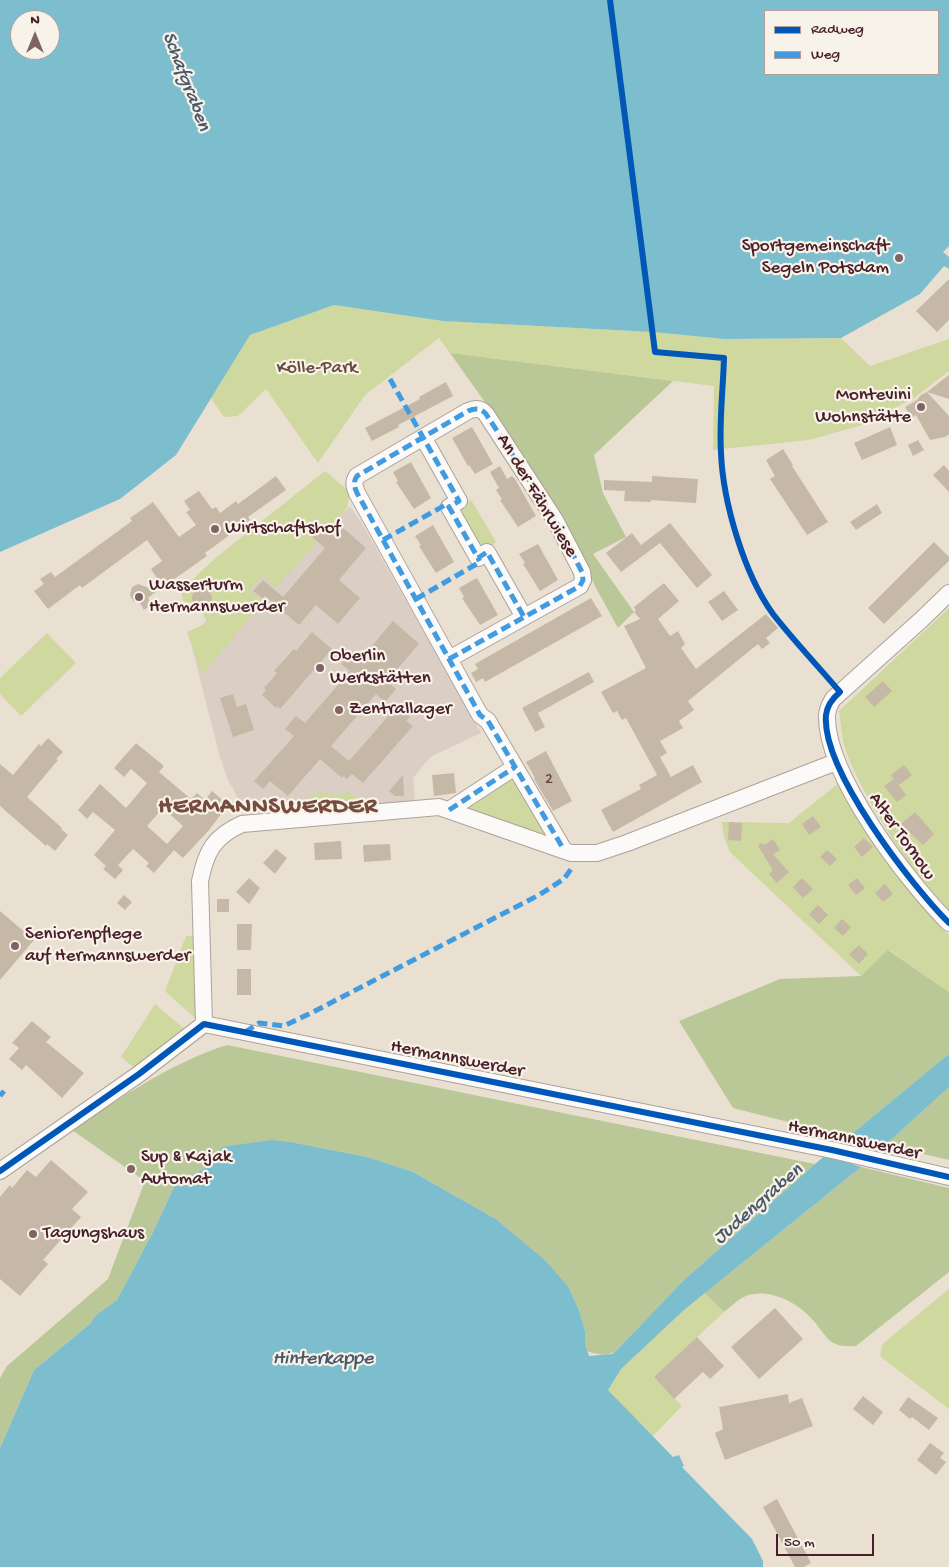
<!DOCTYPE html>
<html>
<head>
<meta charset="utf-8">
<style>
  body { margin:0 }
  #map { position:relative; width:949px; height:1567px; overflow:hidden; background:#eae0d2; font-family:"Gochi Hand",sans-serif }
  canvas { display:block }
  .legend { position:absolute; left:764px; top:10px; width:175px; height:65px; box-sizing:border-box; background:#f7f3e8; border:1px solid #b29e9c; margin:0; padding:6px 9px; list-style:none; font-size:15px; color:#4a1f2b }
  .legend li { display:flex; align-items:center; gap:10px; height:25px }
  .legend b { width:25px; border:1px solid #b29e9c }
  .north { position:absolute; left:10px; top:10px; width:50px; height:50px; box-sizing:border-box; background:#f7f3e8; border:1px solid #b29e9c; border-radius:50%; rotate:0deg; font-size:14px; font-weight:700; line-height:20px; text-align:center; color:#4a1f2b }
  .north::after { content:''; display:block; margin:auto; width:18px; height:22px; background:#826365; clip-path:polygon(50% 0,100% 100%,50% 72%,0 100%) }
  .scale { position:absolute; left:776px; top:1534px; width:98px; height:22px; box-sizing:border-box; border:2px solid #4a1f2b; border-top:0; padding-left:6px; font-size:15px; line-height:18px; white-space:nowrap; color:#4a1f2b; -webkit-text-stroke:4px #f7f3e8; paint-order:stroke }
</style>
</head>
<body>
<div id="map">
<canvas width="949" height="1567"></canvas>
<ul class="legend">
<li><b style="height:6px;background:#0057b8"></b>Radweg</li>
<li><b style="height:6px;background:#409be1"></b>Weg</li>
</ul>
<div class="north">N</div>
<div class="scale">50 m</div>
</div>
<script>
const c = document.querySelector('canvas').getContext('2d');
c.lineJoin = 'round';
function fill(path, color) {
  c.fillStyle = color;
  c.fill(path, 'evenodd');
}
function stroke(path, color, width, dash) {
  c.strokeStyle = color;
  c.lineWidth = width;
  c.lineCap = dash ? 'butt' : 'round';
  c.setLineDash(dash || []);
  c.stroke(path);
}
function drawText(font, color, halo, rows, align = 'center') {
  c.font = font + ' "Gochi Hand",sans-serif';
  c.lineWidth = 4.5;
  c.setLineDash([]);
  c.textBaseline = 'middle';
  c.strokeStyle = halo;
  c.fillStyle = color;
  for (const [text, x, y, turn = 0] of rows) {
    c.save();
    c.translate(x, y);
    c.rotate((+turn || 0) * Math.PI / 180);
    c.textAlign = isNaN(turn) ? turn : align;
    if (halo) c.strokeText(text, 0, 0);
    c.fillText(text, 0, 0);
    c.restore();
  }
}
const industrial = new Path2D(`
  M312,501L329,523L350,507L360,520L481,733L430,757L413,778L415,801L254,813L242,805L228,780L219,754L190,639Z`);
const green = new Path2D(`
  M334,305L443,321L653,332L724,339L841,338L870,366L949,339V371L914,398L862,425L809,440L713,450L714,386L450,353L439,338L365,395L318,463L266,389L238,416L224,417L211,398L250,335Z
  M325,471L350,492L347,508L328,529L316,518L305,530L317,542L276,588L262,576L250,590L264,602L202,674L187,632L207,623L200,607L209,605L212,596L206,589C196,587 190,595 195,604L183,601L181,591L213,560Z
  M471,500L496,542L478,553L452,511Z
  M949,608V912C918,879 896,846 873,807C863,788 852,769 845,748C841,737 841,723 839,711Z
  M47,633L76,663L21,716L0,694V678Z
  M512,774L547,834L546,837L468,810L467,807Z
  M840,782C873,841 900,887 949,935V992L889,950L861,976L730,852L724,837L722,822L789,823Z
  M321,792L333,795L348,792L359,799L361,805L309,809C307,799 311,793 321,792Z
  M186,936H195V1018L165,991Z
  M155,1004L188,1032L136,1069L121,1057Z
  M949,1289V1409L881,1357C880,1351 881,1347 885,1342Z
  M705,1293L724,1312L654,1377L682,1406L652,1437L608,1390L621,1369L684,1310Z`);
const forest = new Path2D(`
  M450,353L673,381L594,455L603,493L626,537L593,554L634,612L618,628L596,588L564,523L526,460Z
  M888,950L949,992V1054L848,1137L733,1108L679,1021L780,979L861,976Z
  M227,1045L815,1164L684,1280L617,1350C607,1357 598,1355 587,1351L585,1331L579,1310L568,1286L546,1261L496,1219L411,1171L367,1157L296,1143L222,1147L205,1168L175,1185L154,1230L117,1300L95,1316L91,1323L34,1370L0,1448V1378L7,1366L108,1279L145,1181L72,1130C121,1098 170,1063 227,1045Z
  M949,1087V1160L885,1145Z
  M861,1167L949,1188V1272L856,1346C825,1348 828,1335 810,1317C795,1301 768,1288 746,1296C738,1299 731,1307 724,1312L705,1293Z`);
const water = new Path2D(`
  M0,0H949V246L943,252L949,257V269L944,266L920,294L841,338L724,339L653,332L443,321L334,305L250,335L176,455L120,499L0,552ZM765,11H938V74H765ZM20,20H50V50H20Z
  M949,1054V1087L861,1167L684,1310L621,1369L608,1390L673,1457L679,1455L684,1466L682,1467L752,1539L763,1561V1567H0V1448L34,1370L91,1323L95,1316L117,1300L154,1230L175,1185L205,1168L222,1147L272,1140L296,1143L367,1157L411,1171L496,1219L546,1261L568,1286L579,1310L585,1331L586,1346L589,1356L612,1354L617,1350L684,1280L815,1164Z`);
const pier = new Path2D(`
  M844,1140L882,1149L861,1167L826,1155Z`);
const ferry = new Path2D(`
  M610,0L653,332`);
const building = new Path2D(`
  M949,279V320L937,332L916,311Z
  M949,375V399L927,392L949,416V434L945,437L930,440L916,415L911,418L905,407L917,400L921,395L927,392Z
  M446,382L453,396L398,425L399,427L372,441L365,428L420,399L419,397Z
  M472,427L493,464L475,474L469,465L468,466L452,438Z
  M890,427L897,445L862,460L854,443Z
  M918,440L924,450L913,456L908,445Z
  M783,449L793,465L792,466L828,522L807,535L770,479L775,476L766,460Z
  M411,462L431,498L414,509L396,482L398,481L393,472Z
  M944,465L949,471V492L933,475Z
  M500,466L507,479L512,476L515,479L536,516L518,527L500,500L502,499L496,490L499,488L490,472Z
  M276,476L286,490L248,517L250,520L205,553L207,556L163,587L151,569L162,561L147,540L82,588L80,585L48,609L34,591L44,584L40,579L51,572L55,577L132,521L130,518L153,502L179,537L196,525L186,512L190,510L184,501L199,491L212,509L216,507L220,513L236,501L238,504Z
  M652,476L698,479L696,503L651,500V502L624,501L625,491L604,490V480L652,482Z
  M877,504L882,513L856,530L850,522Z
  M315,520L335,537L343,528L366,548L339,580L360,598L338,624L316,605L299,625L265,596L263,599L253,591L263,580L283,597L325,548L305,531Z
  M670,523L712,575L697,588L660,543L621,572L606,553L632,533L641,545Z
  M433,525L454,562L436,573L419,546L421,545L415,536Z
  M934,542L949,557V561L884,624L868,608Z
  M538,544L558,580L540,591L523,564L525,563L519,554Z
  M477,578L498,615L480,625L462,598L464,597L459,588Z
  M664,583L679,601L658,619L670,636L678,631L685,644L681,648L696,669L766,614L778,628L766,638L770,643L762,649L758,644L688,701L694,710L679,721L683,728L660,741L667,753L660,757L671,777L693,765L702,782L613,832L601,810L641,789L639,785L657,775L626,718L622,720L617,711L613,713L601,692L646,668L624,626L640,619L634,612L636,611L634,607Z
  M138,584L157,591L148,598L152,604L144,610L140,603L133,601L130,595L132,587Z
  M192 598a10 10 0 1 1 20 0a10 10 0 1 1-20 0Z
  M724,591L738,610L722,621L708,602Z
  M591,598L602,616L485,682L483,678L476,682L471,673L478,669L475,664Z
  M393,621L419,644L387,681L396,689L385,702L376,694L331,746L349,761L397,706L410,717L406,721L413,726L363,783L352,774L347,779L343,776L342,778L320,759L288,796L270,781L263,789L254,781L294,736L285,729L296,716L305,723L350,671L341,664L352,651L361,659Z
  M312,632L332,649L280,709L277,706L276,708L262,695L266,690L264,688L277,673L274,671L294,649L296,651Z
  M589,672L594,682L538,713L545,727L535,732L522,708Z
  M883,681L892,691L874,707L865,697Z
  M233,694L237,707L246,704L254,730L233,737L220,698Z
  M48,738L63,752L56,759L58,760L27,797L62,828L61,829L68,835L55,851L47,844L46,846L0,806V764L13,775L39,744L41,746Z
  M136,743L164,766L159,772L191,799L197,793L205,800L212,791L228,805L209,830L183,858L174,850L154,873L146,866L149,863L133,849L118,865L123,870L115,879L103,869L106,866L94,855L115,830L93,812L87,819L78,810L100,784L126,808L147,783L131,769L124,777L114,768ZM163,808L183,826L167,844L147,826Z
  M546,751L572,801L553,811L534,779L535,778L526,762Z
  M904,765L912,775L899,785L891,775Z
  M454,773L456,793L434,796L432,775Z
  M403,775L404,796H395L389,791Z
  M894,779L906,795L897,802L884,786Z
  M915,812L934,834L923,845L901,824Z
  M813,816L821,827L809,835L802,824Z
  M729,822L742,823L741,841L728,840Z
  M864,838L873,847L862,857L854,847Z
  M773,839L780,850L773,854L789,872L777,883L769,874L773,870L758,846L762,843L764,845Z
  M341,841L342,859L315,860L314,843Z
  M390,844L391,860L364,862L363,845Z
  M276,849L287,858L275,874L263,863Z
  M827,850L837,859L830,866L820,857Z
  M249,878L260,888L249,904L236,892Z
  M802,878L813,889L803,898L793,887Z
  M857,878L865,888L856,895L848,885Z
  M885,884L893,894L883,902L875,893Z
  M124,895L132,902L125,910L117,903Z
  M217,899H229V912H217Z
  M818,905L828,915L819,924L809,914Z
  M0,911L34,940L0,980Z
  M842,919L851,927L843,936L834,928Z
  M237,924H252L251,950H237Z
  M859,945L868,954L859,964L849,954Z
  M237,969H251V995H237Z
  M32,1021L51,1037L46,1042L84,1073L62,1098L26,1065L22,1070L9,1059L19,1048L12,1043Z
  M51,1160L88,1192L72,1209L81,1217L43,1260L48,1264L20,1296L0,1279V1197L10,1185L12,1188L27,1170L36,1177Z
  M775,1308L803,1339L759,1379L731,1347Z
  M697,1337L724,1366L710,1379L703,1372L674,1399L654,1377Z
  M788,1394L789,1403L802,1398L813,1426L725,1460L715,1433L723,1429L719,1407Z
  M863,1396L883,1412L873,1425L853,1409Z
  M908,1397L938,1418L929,1430L912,1417L910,1419L899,1410Z
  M930,1443L944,1453L940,1458L946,1462L936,1475L917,1460Z
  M777,1499L811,1563L804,1567H795L763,1507Z`);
const minor = new Path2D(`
  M423,437L459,501L449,507L478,558L487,552L524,617
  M949,593L921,620L833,699C830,704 827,710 827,716C826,776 908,882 949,923
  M449,659L580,586L583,580L582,572L555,520L486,414C481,408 475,408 468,411L357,476C353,482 354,486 357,493C398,567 439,641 480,715L488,721L564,850
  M449,810L515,767
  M204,1024L200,881C206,852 213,837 242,824L439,807L571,853H597L627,843L836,762
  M0,1171L139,1074L204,1024L832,1150L949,1177`);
const quiet = new Path2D(`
  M390,379L459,501L449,507L478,558L487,552L524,617
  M383,540L447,504L449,507
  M416,599L480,562L478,558
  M449,659L580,586L583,580L582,572L555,520L486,414C481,408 475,408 468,411L357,476C353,482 354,486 357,493C398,567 439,641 480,715L488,721L564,850
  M449,810L515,767
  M245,1032L259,1023L284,1026L315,1011L539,895L564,879L571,869
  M0,1096L4,1091`);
const cycleway = new Path2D(`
  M610,0L655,352L724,358C723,390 719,422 721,453C723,502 744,574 773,614C794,641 818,666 840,692C833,698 827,705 826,715C821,769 911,885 949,923
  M0,1171L139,1074L204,1024L832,1150L949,1177`);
const markers = [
  [899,258,5,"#826365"],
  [921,407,5,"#826365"],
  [215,529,5,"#826365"],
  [139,597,5,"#826365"],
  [320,668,5,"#826365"],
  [339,710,5,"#826365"],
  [15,946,5,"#826365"],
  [131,1169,5,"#826365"],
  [33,1234,5,"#826365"]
];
const numberNames = [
  ["2",549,781]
];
const poiNames = [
  ["Sportgemeinschaft",889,247,"right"],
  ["Segeln Potsdam",889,269,"right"],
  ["Montevini",911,396,"right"],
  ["Wohnstätte",911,418,"right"],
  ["Wirtschaftshof",225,529],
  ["Wasserturm",149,586],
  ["Hermannswerder",149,608],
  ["Oberlin",330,657],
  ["Werkstätten",330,679],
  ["Zentrallager",349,710],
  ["Seniorenpflege",25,935],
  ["auf Hermannswerder",25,957],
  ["Sup & Kajak",141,1158],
  ["Automat",141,1180],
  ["Tagungshaus",43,1234]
];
const parkNames = [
  ["Kölle-Park",317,369]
];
const streetNames = [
  ["An der Fährwiese",536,496,59],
  ["Alter Tornow",901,837,55],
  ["Hermannswerder",457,1060,11],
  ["Hermannswerder",854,1141,12]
];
const waterNames = [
  ["Schafgraben",185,82,69],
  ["Judengraben",759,1205,-41],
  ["Hinterkappe",323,1360]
];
const districtNames = [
  ["HERMANNSWERDER",268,808]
];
fill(industrial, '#dbcec5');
fill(green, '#ced89f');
fill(forest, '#bac797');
fill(water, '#7cbdce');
fill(pier, '#eae0d2');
stroke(ferry, '#4b586b', 1, [6, 5]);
fill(building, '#c6b8a6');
stroke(minor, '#aca19b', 18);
stroke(minor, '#fcfaf8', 16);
stroke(quiet, '#409be1', 5, [10, 5]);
stroke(cycleway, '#0057b8', 6);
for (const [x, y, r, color] of markers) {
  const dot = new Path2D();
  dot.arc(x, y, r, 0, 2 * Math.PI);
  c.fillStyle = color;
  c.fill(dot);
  stroke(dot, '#f7f3e8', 2);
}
drawText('16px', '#69454a', null, numberNames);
drawText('19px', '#4a1f2b', '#f7f3e8', poiNames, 'left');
drawText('19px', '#664c3e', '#f7f3e8', parkNames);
drawText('19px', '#4a1f2b', '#f7f3e8', streetNames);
drawText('italic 20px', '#4b586b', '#f7f3e8', waterNames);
c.letterSpacing = '1px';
drawText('bold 24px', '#774b3d', '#f7f3e8', districtNames);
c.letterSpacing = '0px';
</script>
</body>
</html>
